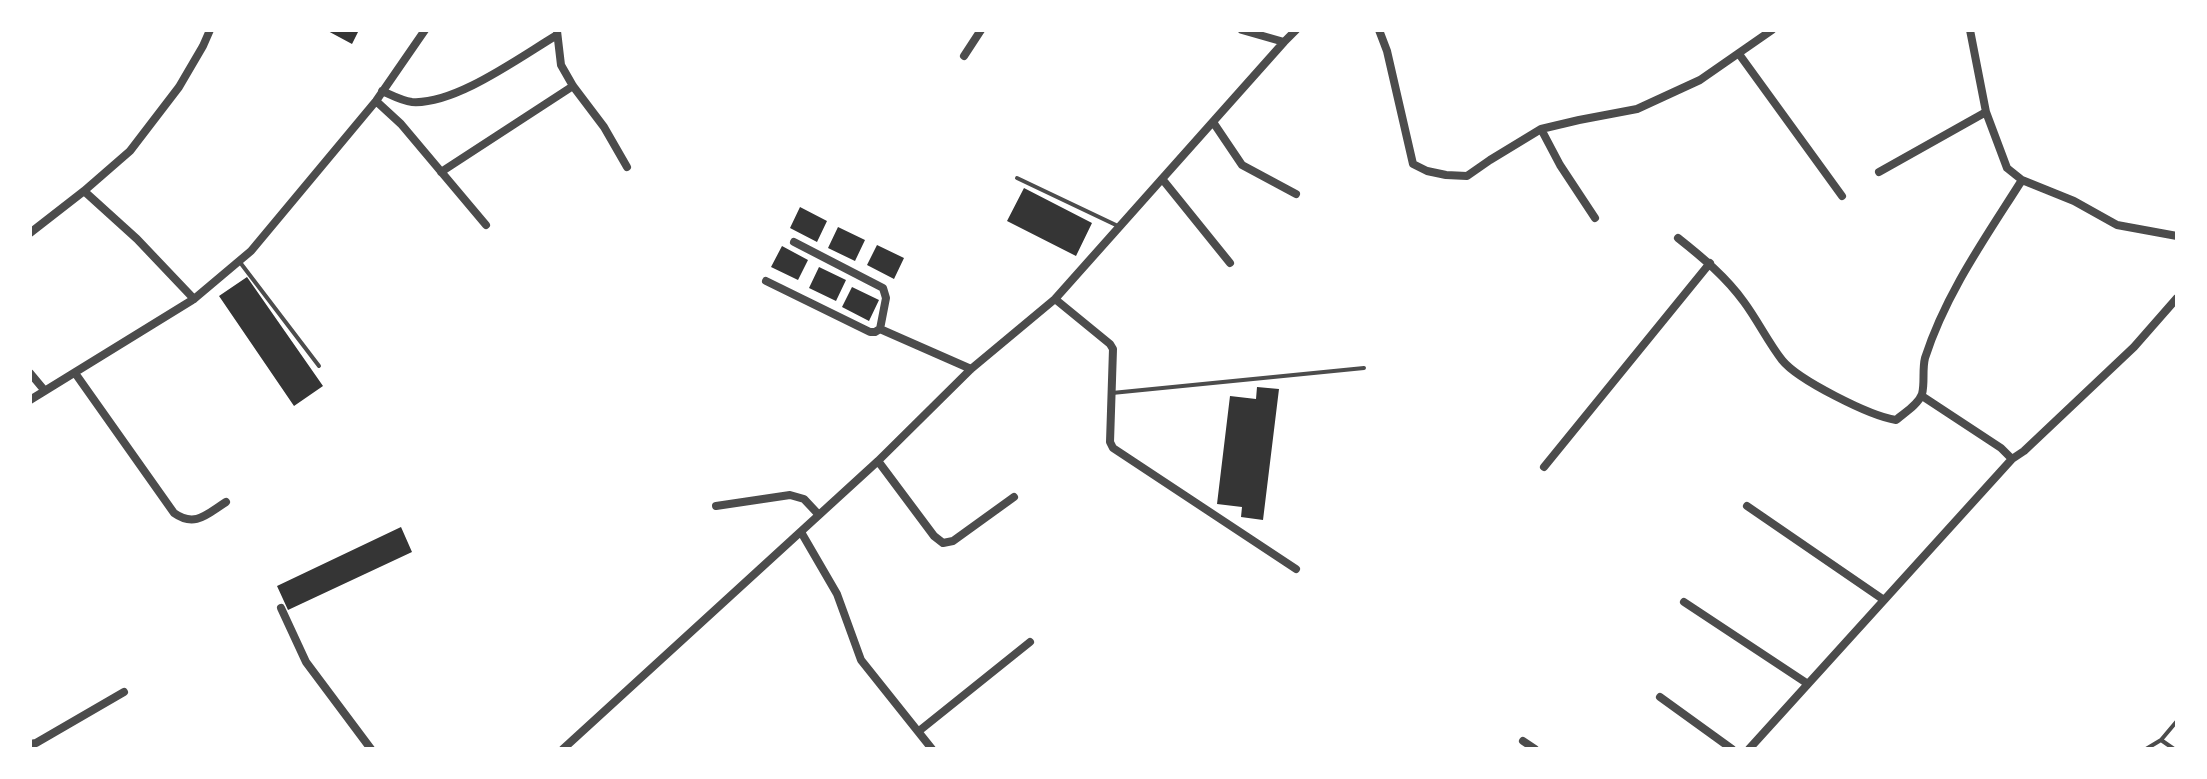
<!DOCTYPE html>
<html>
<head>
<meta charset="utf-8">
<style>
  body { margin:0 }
  #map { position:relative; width:2207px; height:779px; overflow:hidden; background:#fff; font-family:"Asap Condensed",sans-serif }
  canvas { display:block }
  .frame { position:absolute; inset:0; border:32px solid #fff; pointer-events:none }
</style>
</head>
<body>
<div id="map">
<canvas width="2207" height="779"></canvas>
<div class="frame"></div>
</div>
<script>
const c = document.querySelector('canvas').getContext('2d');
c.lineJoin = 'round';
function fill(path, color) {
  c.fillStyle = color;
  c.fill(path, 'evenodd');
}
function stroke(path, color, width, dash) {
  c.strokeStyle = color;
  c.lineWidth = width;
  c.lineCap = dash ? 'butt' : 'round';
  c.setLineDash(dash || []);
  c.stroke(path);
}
const building = new Path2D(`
  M326,30H359L352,44Z
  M1024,188L1092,223L1076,256L1007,221Z
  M800,207L827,221L817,242L790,228Z
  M838,227L865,240L855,261L828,248Z
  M877,245L904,258L894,279L867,265Z
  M782,246L808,260L798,280L771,267Z
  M819,267L846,280L836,301L809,288Z
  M247,277L323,386L294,406L219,296Z
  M852,287L879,300L869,321L842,307Z
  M1257,387L1279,389L1263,520L1241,517L1242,507L1217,504L1230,396L1256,399Z
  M401,527L412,552L288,610L277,586Z`);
const service = new Path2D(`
  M1017,178L1118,226
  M239,261L319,366
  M1112,393L1364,368
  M2146,749L2161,740
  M2174,749L2161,740L2177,721`);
const minor = new Path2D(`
  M1379,30L1387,51L1413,164L1427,171L1446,175L1467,176L1490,160L1541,129
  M1970,30L1986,112L2007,168L2022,180L2074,201L2117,225L2177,236
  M557,31L561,65L573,86L604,127L627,167
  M1284,42L1296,30
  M1739,54L1842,196
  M964,56L981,30
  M382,91C391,95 402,101 412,102C455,105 520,57 557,35
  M376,101L401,124L486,225
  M1213,122L1242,165L1296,194
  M441,172L573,86
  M1879,172L1986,112
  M1163,180L1230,263
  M84,191L137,239L194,299
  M1595,218L1560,165L1541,129L1579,120L1637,109L1700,80L1772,30
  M30,233L84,191L130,151L179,87L203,46L210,30
  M1678,238C1702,257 1726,277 1744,302C1758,321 1768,342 1782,360C1798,380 1870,416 1896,420C1904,413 1918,405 1922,394C1925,383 1922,370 1925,358C1946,293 1986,237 2022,180
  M794,242L883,288L886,298L880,329
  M766,281L870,332H875L880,329L971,369
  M1055,299L1110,344L1113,349L1110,442L1113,448L1296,569
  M30,373L45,391
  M75,373L174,513C195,528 207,514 226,502
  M1922,396L2001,448L2012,459
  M30,400L194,299L251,251L376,101L425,30
  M878,461L934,536L943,543L953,541L1014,497
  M1544,467L1710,263
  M716,506L790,495L804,499L819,515
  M1747,506L1884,600
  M801,532L837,594L861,660L932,749
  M1684,602L1808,684
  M281,608L306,662L371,749
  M1660,697L1732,749
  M919,731L1030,642
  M1523,741L1535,749
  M30,744L36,743L124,692
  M563,749L878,461L971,369L1055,299L1284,42L1242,30
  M1749,749L2012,459L2024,451L2134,347L2177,298`);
fill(building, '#353535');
stroke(service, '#4c4c4c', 4);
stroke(minor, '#4c4c4c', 8);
</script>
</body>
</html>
